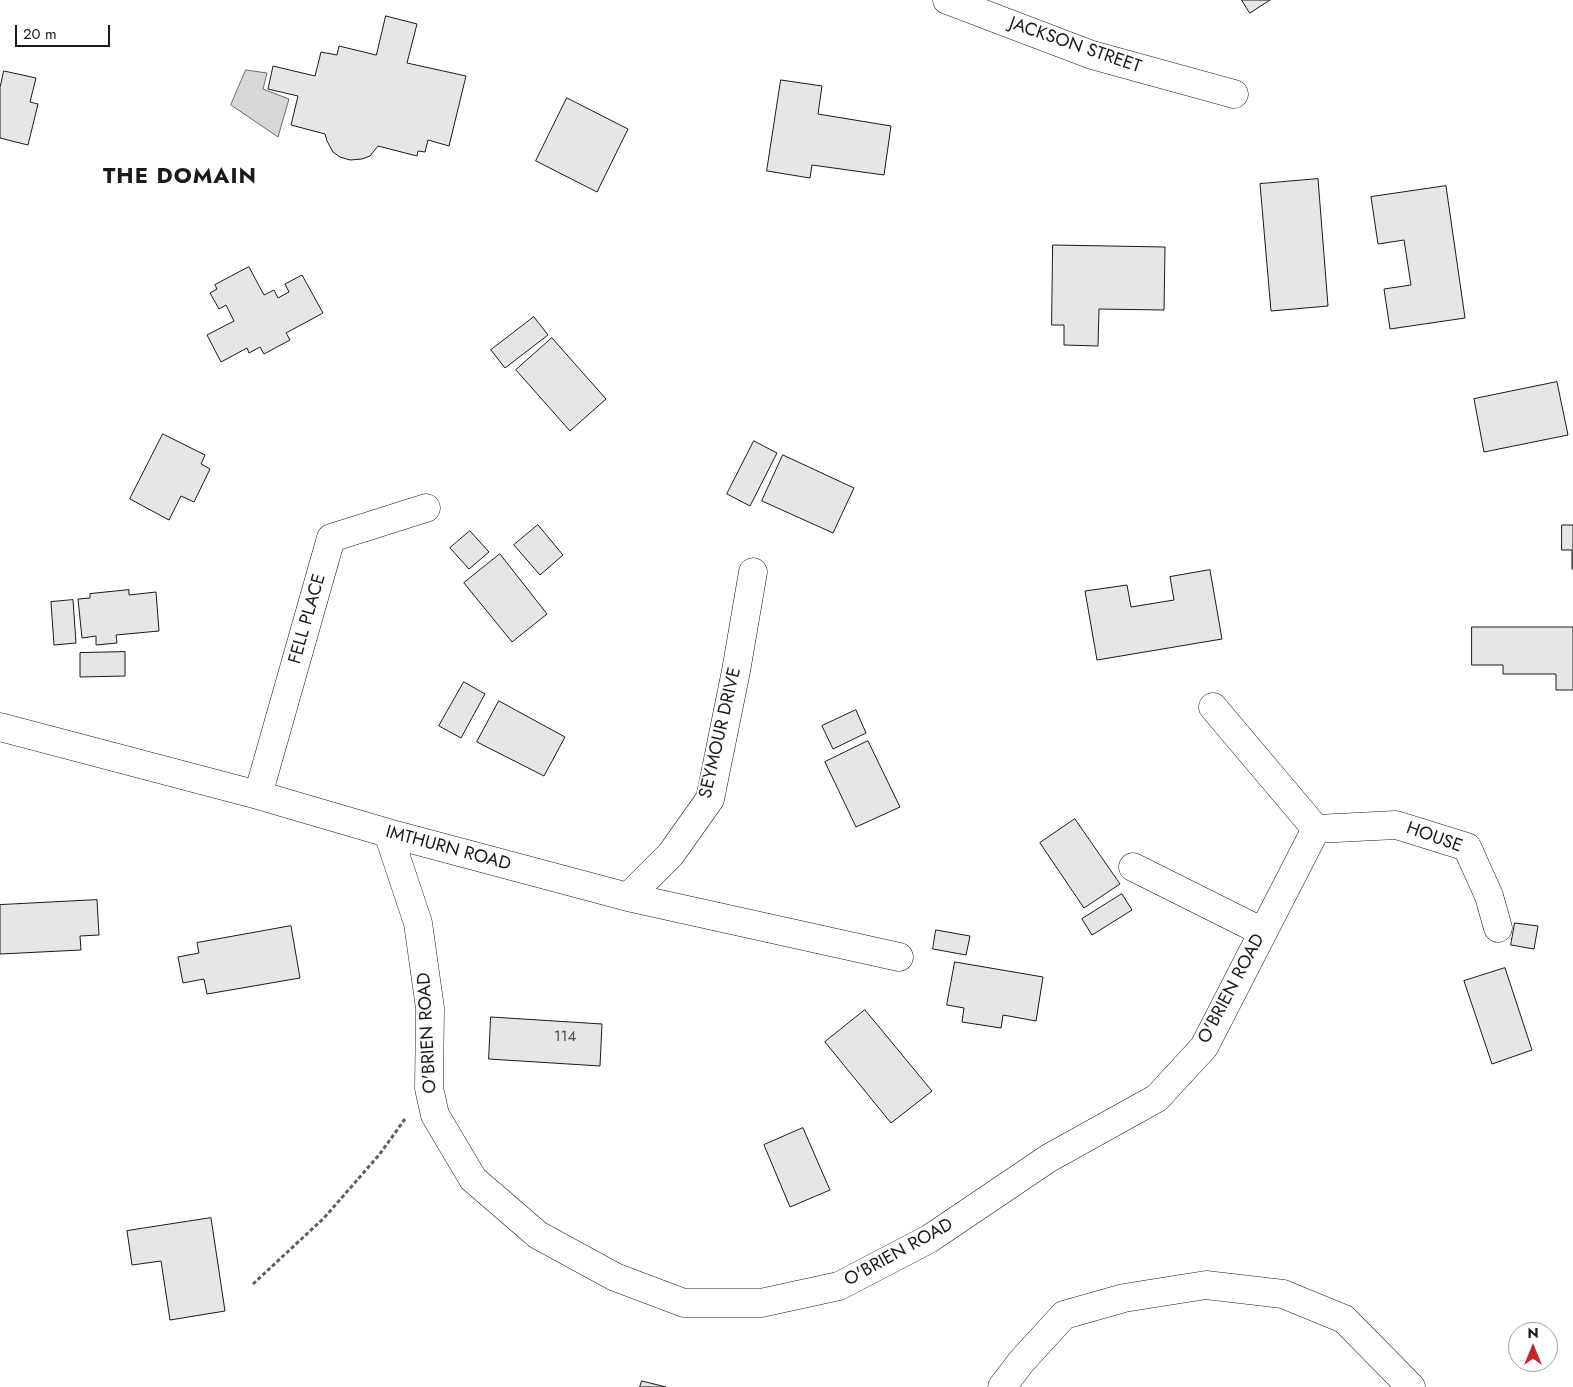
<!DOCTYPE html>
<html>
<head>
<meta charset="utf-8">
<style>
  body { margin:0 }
  #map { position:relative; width:1573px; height:1387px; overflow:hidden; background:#fff; font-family:Jost,sans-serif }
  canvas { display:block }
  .north { position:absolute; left:1508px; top:1322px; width:50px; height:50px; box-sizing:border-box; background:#fff; border:1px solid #a3a3a3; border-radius:50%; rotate:0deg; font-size:14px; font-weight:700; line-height:20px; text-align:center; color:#1a1a1a }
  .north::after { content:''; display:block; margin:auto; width:18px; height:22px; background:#c62828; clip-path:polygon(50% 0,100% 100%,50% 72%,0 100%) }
  .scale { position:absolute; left:15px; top:25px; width:95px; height:22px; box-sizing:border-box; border:2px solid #1a1a1a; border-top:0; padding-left:6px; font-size:15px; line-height:18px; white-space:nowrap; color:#1a1a1a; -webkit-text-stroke:4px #fff; paint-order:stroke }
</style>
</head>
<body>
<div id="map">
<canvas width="1573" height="1387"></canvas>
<div class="north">N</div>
<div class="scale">20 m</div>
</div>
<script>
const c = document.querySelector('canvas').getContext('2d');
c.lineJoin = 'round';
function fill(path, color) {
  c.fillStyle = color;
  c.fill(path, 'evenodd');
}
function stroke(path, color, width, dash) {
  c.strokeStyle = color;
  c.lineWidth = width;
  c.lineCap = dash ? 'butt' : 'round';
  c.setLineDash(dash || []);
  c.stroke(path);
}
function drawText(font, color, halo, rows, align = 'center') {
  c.font = font + ' Jost,sans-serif';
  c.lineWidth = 4;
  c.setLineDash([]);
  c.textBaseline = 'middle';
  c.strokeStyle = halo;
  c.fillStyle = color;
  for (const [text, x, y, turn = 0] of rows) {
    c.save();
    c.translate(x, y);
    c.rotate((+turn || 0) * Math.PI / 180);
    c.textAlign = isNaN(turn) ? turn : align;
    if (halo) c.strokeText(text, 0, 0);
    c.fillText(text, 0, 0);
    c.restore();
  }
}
const water = new Path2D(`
  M246,70L267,73L263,89L289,99L278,137L231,105Z`);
const building = new Path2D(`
  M1242,0H1270L1250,13Z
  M386,16L417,24L407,63L466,76L449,146L428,140L425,152L418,151L417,156L378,146L370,156L362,159L350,160L340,157L333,152L327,141L325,134L291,125L298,96L268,89L273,66L315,76L321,52L337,55L339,46L376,55Z
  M4,71L36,78L30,102L38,104L28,145L0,138V88Z
  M781,80L822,86L818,114L891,126L884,175L812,165L810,178L767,171Z
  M567,98L628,129L597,192L536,161Z
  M1318,179L1328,306L1271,311L1260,184Z
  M1446,186L1465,318L1390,329L1384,289L1411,285L1404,240L1378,244L1371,197Z
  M1053,245L1165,247L1164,310L1099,309L1098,346L1064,345V325H1052Z
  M249,267L264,295L274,290L278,298L289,292L285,284L302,275L323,313L286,333L290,340L264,354L260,347L249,353L247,348L221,362L207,335L234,321L226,305L219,309L210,293L217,289L215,285Z
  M534,317L548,335L505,368L491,350Z
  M552,338L606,399L570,431L516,370Z
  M1557,382L1568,435L1484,452L1474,399Z
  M163,434L205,455L201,464L210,469L194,502L181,496L169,520L130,499Z
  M754,441L777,453L750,506L727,494Z
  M783,455L854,488L833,533L762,501Z
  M538,525L563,555L540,575L514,545Z
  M1562,525H1573V569H1572V550H1562Z
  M470,531L489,552L469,569L450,548Z
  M500,554L547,614L512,642L464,583Z
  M1210,570L1222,639L1097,660L1085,591L1127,585L1131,607L1174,600L1170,577Z
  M129,590V595L156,592L159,631L116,635L117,643L96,645V636L82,638L78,599L90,598V594Z
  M73,600L76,643L54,645L51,602Z
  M1472,627H1573V690H1556V674H1503V665H1472Z
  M125,652V676L80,677V653Z
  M464,682L485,694L461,738L439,726Z
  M499,701L565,737L544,776L477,742Z
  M856,710L866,733L833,749L822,726Z
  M868,741L900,807L856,827L825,762Z
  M1075,819L1120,884L1084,908L1040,843Z
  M1122,894L1132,910L1092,935L1082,919Z
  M97,900L99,935L80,936L81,950L0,954V905Z
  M1515,923L1538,926L1534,949L1511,945Z
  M291,926L300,978L207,994L204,979L183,983L178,957L199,953L197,943Z
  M936,930L970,936L966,955L933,949Z
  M955,962L1043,977L1036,1021L1003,1015L1001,1028L962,1022L964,1008L947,1005Z
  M1505,968L1532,1050L1492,1064L1464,981Z
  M865,1010L932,1091L891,1123L825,1042Z
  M491,1017L602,1024L600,1066L489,1059Z
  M803,1128L830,1190L790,1207L764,1145Z
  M211,1218L225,1311L170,1320L161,1261L132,1265L127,1231Z
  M642,1381L666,1387H640Z`);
const path = new Path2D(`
  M253,1284L324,1218L379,1155L405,1119`);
const minor = new Path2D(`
  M947,0L1092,55L1234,94
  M0,727L258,795L388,833L628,897L899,957
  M258,795L331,538L426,508
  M1316,829L1396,825L1467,847L1489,896L1498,928
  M388,833L418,923L430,1008L429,1088L435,1115L473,1179L538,1235L615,1277L684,1303H761L839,1286L929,1239L1049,1158L1157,1098L1204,1047L1316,829L1213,707
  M1133,867L1263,932
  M628,897L671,854L710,799L736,671L753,572`);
const tertiary = new Path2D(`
  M1002,1387L1021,1362L1064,1315L1124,1298L1206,1285L1283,1294L1344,1319L1411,1387`);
const numberNames = [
  ["114",565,1037]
];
const streetNames = [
  ["JACKSON STREET",1075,46,19],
  ["FELL PLACE",308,619,-74],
  ["SEYMOUR DRIVE",721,733,-77],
  ["HOUSE",1434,838,20],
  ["IMTHURN ROAD",448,849,15],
  ["O'BRIEN ROAD",1232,989,-62],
  ["O'BRIEN ROAD",428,1033,-93],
  ["O'BRIEN ROAD",899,1253,-29]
];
const districtNames = [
  ["THE DOMAIN",180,178]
];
fill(water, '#d7d7d7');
stroke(water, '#6a6a6a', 1);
fill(building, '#e6e6e6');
stroke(building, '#1a1a1a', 1);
stroke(minor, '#1a1a1a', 29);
stroke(tertiary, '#1a1a1a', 29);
stroke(path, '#5f5f5f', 3, [4, 2.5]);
stroke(minor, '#fff', 28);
stroke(tertiary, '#fff', 28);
drawText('15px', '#4d4d4d', null, numberNames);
drawText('18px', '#1a1a1a', '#fff', streetNames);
c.letterSpacing = '1px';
drawText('bold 22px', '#1a1a1a', '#fff', districtNames);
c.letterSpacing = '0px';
</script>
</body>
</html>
